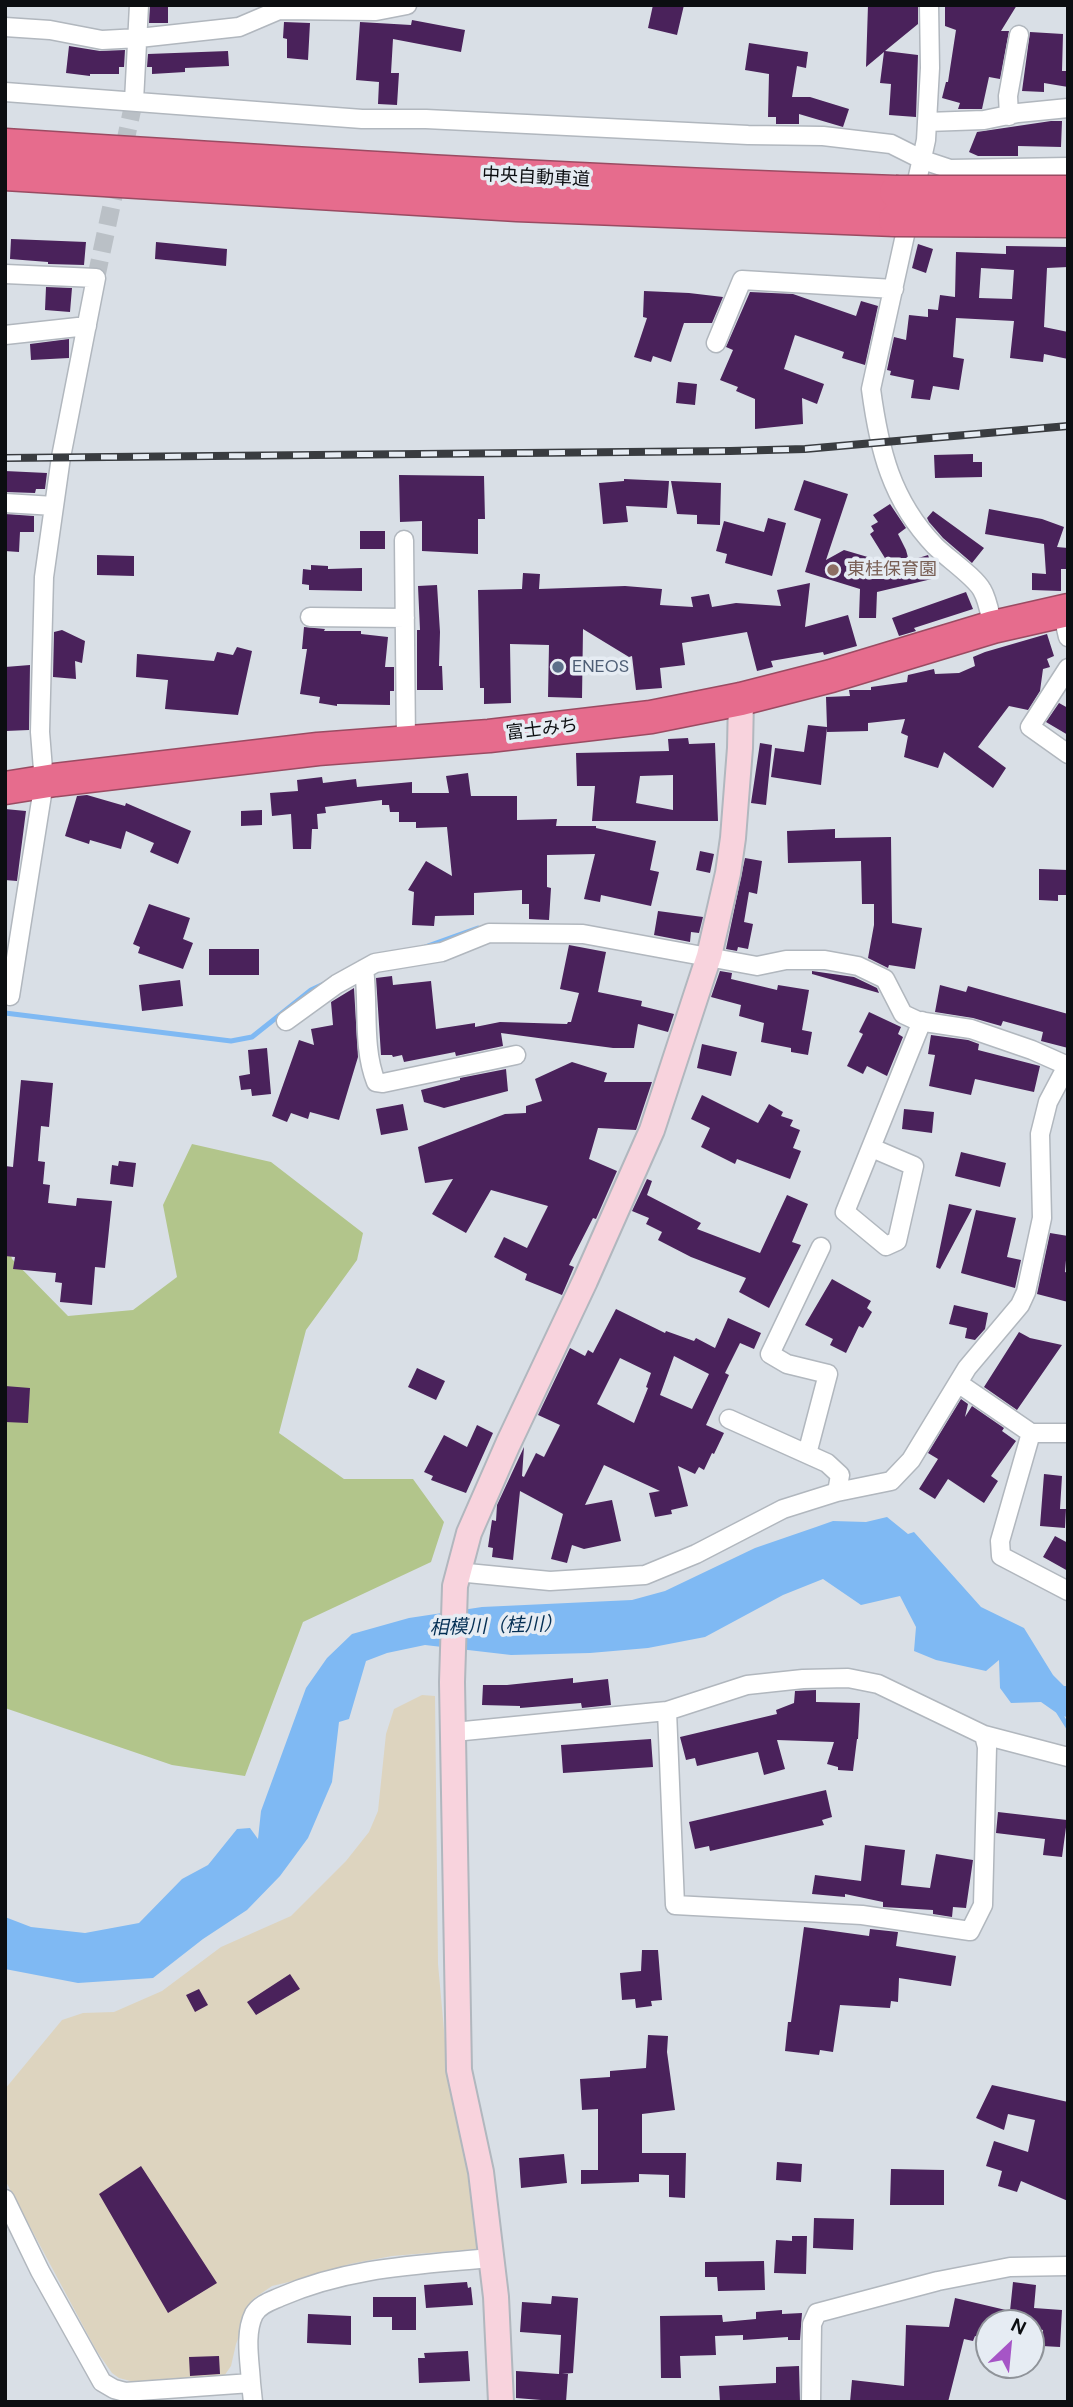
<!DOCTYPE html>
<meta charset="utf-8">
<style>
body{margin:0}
#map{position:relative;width:1073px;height:2407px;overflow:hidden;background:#d9dfe6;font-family:"DM Sans",sans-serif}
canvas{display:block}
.frame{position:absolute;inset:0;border:7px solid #0c0e11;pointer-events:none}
.north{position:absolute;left:975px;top:2309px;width:70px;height:70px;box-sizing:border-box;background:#e6ecf3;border:2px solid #8f9399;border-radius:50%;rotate:26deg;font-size:19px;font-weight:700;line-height:28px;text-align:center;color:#0c0e11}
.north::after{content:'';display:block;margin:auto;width:24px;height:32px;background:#a655c6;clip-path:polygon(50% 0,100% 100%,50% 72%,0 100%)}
</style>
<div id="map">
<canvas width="1073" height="2407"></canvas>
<div class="frame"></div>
<div class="north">N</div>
</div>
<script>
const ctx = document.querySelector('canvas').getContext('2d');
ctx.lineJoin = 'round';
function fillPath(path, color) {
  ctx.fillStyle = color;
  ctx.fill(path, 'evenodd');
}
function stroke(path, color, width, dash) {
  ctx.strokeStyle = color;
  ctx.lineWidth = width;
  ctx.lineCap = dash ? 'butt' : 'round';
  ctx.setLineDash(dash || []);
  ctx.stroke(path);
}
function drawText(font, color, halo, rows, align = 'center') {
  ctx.font = font + ' "DM Sans","Noto Sans JP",sans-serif';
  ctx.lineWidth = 7;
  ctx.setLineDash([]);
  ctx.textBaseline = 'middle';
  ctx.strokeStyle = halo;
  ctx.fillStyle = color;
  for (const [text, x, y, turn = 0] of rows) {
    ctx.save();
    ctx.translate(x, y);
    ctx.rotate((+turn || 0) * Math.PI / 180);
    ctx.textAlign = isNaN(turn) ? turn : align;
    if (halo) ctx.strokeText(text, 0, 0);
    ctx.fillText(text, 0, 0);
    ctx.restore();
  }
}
fillPath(new Path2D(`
 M422 1695 435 1696 438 1964 449 2085 458 2112 483 2240 476 2249 392 2256 350 2264 310 2277 272 2286 253 2299 236 2344 231 2366 222 2379 142 2384 119 2378 112 2373 96 2350 5 2180V2089L62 2020 83 2013 114 2012 162 1991 221 1947 291 1916 346 1861 369 1832 378 1811 386 1734 394 1709Z`), '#ddd4bf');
fillPath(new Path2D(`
 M192 1144 271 1162 363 1233 357 1260 306 1330 279 1433 344 1479H413L444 1522 431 1562 303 1622 245 1776 172 1765 5 1708V1232L12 1259 68 1316 133 1310 177 1277 163 1205Z`), '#b2c58b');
fillPath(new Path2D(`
 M887 1517 908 1534 914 1532 981 1607 1024 1628 1053 1675 1064 1686H1068V1717L1061 1716 1041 1702 1011 1703 1000 1688 999 1660 986 1671 936 1660 914 1651 916 1627 900 1596 861 1605 823 1579 783 1595 705 1637 648 1648 590 1653 511 1655 425 1645 387 1653 366 1661 349 1719 339 1722 332 1782 308 1838 280 1876 247 1910 203 1939 153 1978 78 1983 5 1969V1917L31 1927 85 1933 139 1923 182 1879 208 1865 237 1829 250 1828 258 1839 261 1811 306 1688 327 1658 352 1634 409 1618 482 1607 632 1600 665 1591 755 1548 816 1527 833 1521 866 1522Z`), '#7fb9f3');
stroke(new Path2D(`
 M425 947 478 928
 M5 1013 231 1041 252 1037 311 990 328 982
 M1058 1711 1068 1727`), '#7fb9f3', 5);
fillPath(new Path2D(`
 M150 5H168V23H149Z
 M653 5H684L677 35 648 28Z
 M868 5H918V24L885 51 918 55 916 117 889 115 891 84 880 83 884 52 866 67Z
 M945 5H1017L1001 31H1009L1000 79 989 77 982 109H958L960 103 942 98 946 82H948L956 30 945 26Z
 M412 20 465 30 461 52 393 39 391 73H399L397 105 378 104 379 82 356 80 360 22 411 25Z
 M284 22 310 23 308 60 287 58V39L283 38Z
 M1030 32 1063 34 1062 71H1068V87L1044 83V92L1022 91Z
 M749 43 808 52 806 68 797 66 792 97H810L849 109 843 127 799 114V124H776V117H768L769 74 745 70Z
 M69 46 100 51 125 50 124 67H119V74H90V76L66 73Z
 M228 51 229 66 185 68V72L152 74V67H147L148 54Z
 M1051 121H1062L1061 147 1018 146V156H978L969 152 977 132Z
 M11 239 86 242 84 265 48 264V262L10 259Z
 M156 242 227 249 226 266 155 259Z
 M918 244 933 249 926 273 912 268Z
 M1006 246 1068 247V267L1047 268 1044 327 1068 332V359L1044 354 1043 362 1010 358 1014 321 956 318 953 357 964 359 959 390 933 386 930 400 911 398 914 380 890 375 891 371 887 370 894 337 906 340 909 315 928 317V309L938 310 940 295 955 297 956 252 1006 254ZM981 268 1014 270 1012 299 979 298Z
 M46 287 72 288 70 312 45 310Z
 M644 291 689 293 723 297 712 323H684L671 362 653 356 651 362 634 357 647 318 643 317Z
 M750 292 793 294 856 316 861 301 878 306 865 365 842 358 844 352 795 335 784 369 824 384 817 404 802 398 803 424 755 429V399L736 391 738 387 720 380 733 350 726 347Z
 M69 339V358L31 360 30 344Z
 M678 382 697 384 695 405 676 403Z
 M973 454V462H982V477L935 478 934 455Z
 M5 471 47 473 45 489H36L35 493 5 492Z
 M399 475 484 476 485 519H478V554L422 551V521L400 522Z
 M624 479 669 481 667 508 626 506 628 522 603 524 599 483 624 481Z
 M804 480 848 494 826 560 844 550 888 563 870 534 874 531 871 526 878 522 873 515 890 504 906 528 898 534 906 550 909 561 928 555 936 578 877 592 876 618H859L860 589 805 572 821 519 794 510Z
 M671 481 721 483 720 525 697 524V515L677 514Z
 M989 509 1042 519 1064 527 1057 547 1068 548V569H1061V591L1032 590V573L1046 574 1044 544 985 534Z
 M933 511 984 548 972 563 943 538 929 522 927 518Z
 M5 514 34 516V532H20L19 552 5 551Z
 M768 518 786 523 772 576 725 563 727 554 716 551 724 521 764 532Z
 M360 531H385V549H360Z
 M97 555 134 556V576L97 575Z
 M311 565 328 566V569L362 568V591L309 590V585L302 584 303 569 311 570Z
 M523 573 540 574 539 589 625 586 662 589 660 605 693 607 691 597 709 594 712 607 736 603 781 606 777 590 810 583 805 627 848 615 857 646 824 655 823 652 771 661 773 667 757 671 747 632 682 643 685 665 660 668 662 688 636 690 632 656 629 657 583 629 582 698 548 697 549 645 510 644 511 703 484 704V688H480L478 590 522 589Z
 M437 585 440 632 439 666H442L443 690H417V630H420L418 586Z
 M966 592 973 609 914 628 916 631 899 636 892 618Z
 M304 627 325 629 324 631H361V634L388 637 385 667H394V691H390V705L337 704V706L319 703 320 697 300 694 307 649H302Z
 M62 630 85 641 82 663 75 661 76 679 53 677 54 632Z
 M1047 634 1054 656 1047 659 1050 667 1043 669 1040 691 1028 710 1009 706 978 747 1006 768 993 788 944 752 938 768 904 757 908 736 901 733 905 719 868 723V731L827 732V728L821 785 771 777 775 748 804 752 808 725 827 727 826 697 850 696 849 690H871V687L907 682 908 675 934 669 935 674 959 673 975 666 973 657 985 652Z
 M237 647 252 651 238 715 165 709 168 680 136 677 137 654 214 661 217 652 233 655Z
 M30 665 29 730 5 731V667Z
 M1059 703 1068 708V735L1046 722Z
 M688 738 689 744 715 743 718 821H592L595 786H577L576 753 669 751 668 739ZM673 775V810L636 803 640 776Z
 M760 743 772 745 766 805 751 803Z
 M468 773 471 796H517V820L557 819 556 826H596V828L656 841 650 870 659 872 651 906 601 895 600 902 584 899 595 854 547 855V887L551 888 549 920 529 919V904H522V890L474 893V915L435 916 434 926 412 925 414 892 408 890 426 861 452 876 447 827 416 828V822H399V812H390L389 805H382V800L325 807 326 813 317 814 318 829H312L311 849H293L291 814 272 816 270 793 298 791 297 780 322 777 323 783 356 779 357 787 412 782V793H449L446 776Z
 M87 795 125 806 126 803 191 831 178 864 150 852 154 843 126 831 121 849 90 840 89 844 65 836 77 796Z
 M5 809 26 811 17 881 5 880Z
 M262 810V825L241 826V811Z
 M835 829V838L891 837 892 923 922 928 915 969 889 965 888 968 868 958 874 925V904H862L861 861 788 863 787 831Z
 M700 851 714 854 710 873 696 870Z
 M745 858 762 861 757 894 749 892 744 922 753 924 748 949 738 947 737 951 726 949Z
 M1039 869 1068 870V895H1058V901L1039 900Z
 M149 904 190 918 183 939 193 943 183 969 138 953 140 947 133 944Z
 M658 911 703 917 699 933 691 932 690 942 654 935Z
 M569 945 606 952 598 992 642 1001 641 1006 674 1014 668 1032 638 1024 634 1048H613L501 1033 503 1046 456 1056 455 1052 404 1062 402 1055 393 1057 392 1055H381L376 978 392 976 393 985 431 981 436 1029 475 1023V1027L500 1022 567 1024 568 1022H571L579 993 560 989Z
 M209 949H259V975H209Z
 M720 971 732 973 731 979 777 990 778 985 809 990 802 1030 812 1032 808 1055 791 1052V1048L761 1042 764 1023 739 1016 741 1005 711 997Z
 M812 971 854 977 877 988 879 993 812 974Z
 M180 980 183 1006 142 1011 139 985Z
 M940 985 966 992 968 986 1068 1014V1048L1041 1041 1043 1032 1003 1021 1001 1026 973 1018 935 1012Z
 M354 988 358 1057 339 1120 310 1112 308 1119 291 1113 287 1122 272 1116 299 1040 314 1045 311 1029 333 1025 331 1002Z
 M869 1012 901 1027 898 1034 903 1037 887 1076 867 1066 863 1074 847 1066 863 1034 859 1032Z
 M931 1035 968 1040 979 1044 978 1050 1040 1066 1034 1092 975 1079 971 1095 929 1086 935 1055 928 1054Z
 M702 1044 737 1052 731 1076 697 1068Z
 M267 1048 271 1094 252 1096 251 1089 241 1090 239 1076 250 1074 248 1050Z
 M572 1062 607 1073 604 1082H652L636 1130 598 1128 589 1159 617 1171 596 1219 593 1218 569 1265 574 1267 562 1295 525 1280 527 1274 494 1257 504 1237 527 1248 548 1206 491 1190 466 1233 432 1214 453 1179 425 1183 418 1147 505 1114 526 1113V1106L542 1101 535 1079Z
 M506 1069 508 1091 444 1108 424 1102 421 1090 460 1080V1078Z
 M21 1080 53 1083 49 1127 41 1126 38 1161 45 1162 43 1184 50 1185 48 1203 76 1206 77 1198 112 1201 105 1268 95 1267 92 1305 60 1302 62 1283 55 1282 56 1273 13 1269 15 1257 5 1256V1166L13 1167Z
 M702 1095 758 1123 769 1104 783 1112 781 1116 793 1120 790 1126 800 1130 793 1148 801 1151 790 1179 737 1159 735 1164 701 1147 710 1128 691 1119Z
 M403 1104 408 1130 381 1135 376 1109Z
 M904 1109 934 1112 932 1133 902 1129Z
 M961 1152 1006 1163 1000 1187 955 1176Z
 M119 1161 136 1163 133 1187 110 1184 112 1165 118 1166Z
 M647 1179 652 1181 647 1195 701 1223 697 1229 760 1253 787 1195 808 1204 792 1242 801 1245 769 1308 739 1292 746 1278 691 1257 658 1240 662 1232 646 1224 649 1218 632 1211Z
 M949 1204 972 1209 940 1269 936 1267Z
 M976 1210 1016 1218 1007 1257 1021 1260 1015 1288 961 1273Z
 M1050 1233 1068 1236 1065 1272 1068 1273V1302L1037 1294Z
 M832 1279 871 1301 867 1308 872 1312 863 1328 859 1326 846 1353 830 1345 833 1339 805 1325Z
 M954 1305 988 1313 985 1329 975 1340 965 1338 967 1328 949 1324Z
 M616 1309 665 1333 666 1331 694 1341 696 1338 715 1348 728 1318 761 1333 754 1349 740 1343 725 1373 729 1375 706 1425 724 1433 714 1454 712 1453 704 1470 699 1467 695 1474 678 1466 688 1506 671 1510 672 1514 655 1517 649 1493 660 1491 604 1465 585 1505 612 1500 621 1541 584 1549 572 1545 567 1563 551 1559 563 1514 520 1491 513 1560 492 1557 493 1548 488 1547 492 1520 496 1521 497 1505 524 1447 522 1476 524 1477 536 1453 544 1457 560 1425 538 1415 570 1348 585 1356 588 1350 593 1353ZM674 1356 709 1374 692 1409 660 1395ZM620 1358 651 1373 646 1387 648 1388 634 1423 597 1404Z
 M1019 1332 1030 1338 1062 1345 1017 1410 984 1387Z
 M417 1368 445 1381 436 1400 408 1387Z
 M5 1386 30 1388 28 1423 5 1422Z
 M961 1399 968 1404 965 1417 972 1406 1004 1428 1002 1431 1016 1441 991 1476 998 1481 984 1503 948 1479 935 1499 919 1489 938 1459 928 1453Z
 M477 1425 493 1433 466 1493 431 1480 433 1476 424 1472 444 1435 467 1447Z
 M1044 1474 1062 1476 1060 1509H1066L1065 1528 1040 1526Z
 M1055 1536 1068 1543V1571L1043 1557Z
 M573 1678V1683L608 1679 611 1705 582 1708 581 1703 520 1708V1706L482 1705 483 1685H507Z
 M816 1690V1702L860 1703 858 1739H857L853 1771 838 1770V1767L827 1764 834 1742 777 1740 785 1769 764 1775 758 1752 697 1766 695 1758 686 1760 680 1737 777 1714 776 1710 794 1703 795 1691Z
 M651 1739 653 1767 563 1773 561 1745Z
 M826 1790 832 1817 822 1820 824 1825 710 1851 709 1846 695 1849 689 1822Z
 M998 1812 1067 1820 1062 1857 1043 1855 1045 1839 996 1833Z
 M865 1845 905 1850 901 1885 930 1888 936 1854 973 1860 966 1908 953 1907 952 1917 933 1914V1910L883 1907V1902L845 1894V1897L812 1894 815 1875 861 1881Z
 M804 1927 869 1936 870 1929 898 1932 896 1946 956 1956 951 1986 899 1978 898 2002 891 2001 890 2008 840 2005 833 2052 820 2050 819 2055 785 2051 788 2022H791Z
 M642 1950H658L662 2000 651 2001 652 2006 636 2008 635 1999 622 2000 620 1973 641 1971Z
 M290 1974 300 1989 256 2015 247 2002Z
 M199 1989 208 2005 195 2012 186 1995Z
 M648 2035 668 2036 667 2052 675 2110 642 2114V2153H686L685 2198 669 2197V2175L639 2174V2182L581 2184V2170H598V2109L582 2110 580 2079 610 2077V2071L646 2068Z
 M992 2085 1068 2102V2201L1021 2181 1017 2192 998 2186 1002 2171 986 2166 994 2141 1028 2152 1035 2120 1008 2114 1004 2130 976 2118Z
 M564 2154 567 2183 521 2188 519 2158Z
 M777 2162 802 2164 801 2182 776 2180Z
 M141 2166 217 2283 168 2313 99 2194Z
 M891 2169 944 2170V2205H890Z
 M814 2218 854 2219 853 2250 813 2248Z
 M792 2236H807L806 2274 774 2273 776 2240 792 2241Z
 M764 2261 765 2290 718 2291 717 2277H705V2262Z
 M467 2282 468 2288 471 2287 473 2305 426 2308 424 2285Z
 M1013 2282 1036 2285 1034 2308 1062 2310 1060 2347 1042 2346 1043 2330 1031 2328V2323H989V2332L986 2331 984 2338 975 2336 973 2341 964 2339 948 2402H850L852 2380 904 2386 906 2325 949 2327 955 2298 1010 2311Z
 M552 2296 578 2298 573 2373 562 2374H568L566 2402 516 2398V2371L559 2374 561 2335 520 2332 522 2302 551 2304Z
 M373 2297H416V2330H392V2317H373Z
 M782 2310V2314L802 2313 800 2340H788V2337L743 2340V2335L715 2336 716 2355 680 2356 681 2378H661L660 2316 722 2315 723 2322 756 2319V2312Z
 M308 2314 351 2316V2345L307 2343Z
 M468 2351 470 2381 419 2383 418 2358H425L424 2353Z
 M219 2356 220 2374 190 2376 189 2357Z
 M799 2366 800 2402H720L719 2386 776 2383V2367Z`), '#4a225b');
stroke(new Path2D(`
 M96 278 134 101`), '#bac0c6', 18, [18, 9]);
const street = new Path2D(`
 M929 5 930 68 926 140 871 389C879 449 891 500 935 546 947 558 975 577 982 590 988 600 990 615 993 627
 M5 27 50 30 102 40 139 38 239 27 279 10 376 11 407 5
 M5 92 362 119H426L748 135 823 136 891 144 923 160 950 169 1068 167
 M134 101 139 5
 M1009 116 1008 96 1019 35
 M927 122 984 120 1018 113 1068 108
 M5 274 96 278 61 457 44 577 40 732 44 782 10 996
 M5 335 87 326
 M716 343 742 280 894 289
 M5 503 54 506
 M404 540 406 743
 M1062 611 1068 637
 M310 617 405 618
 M1068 668 1030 727 1068 754
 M364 969C369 1005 362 1047 376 1082L383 1083 516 1055
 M286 1021 337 984 375 963 442 952 489 933 583 934 757 966 786 960H825L858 966 885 979 903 1014 918 1021 971 1029 1032 1050 1068 1066
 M872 1148 914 1166 897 1241 886 1246 845 1212 922 1021
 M958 1383 1031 1433H1068
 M729 1419 827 1463 840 1475 837 1492
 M1031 1433 1000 1541 1001 1556 1068 1591
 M807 1454 828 1374 787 1364 770 1354 821 1247
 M457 1572 550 1581 645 1575 696 1554 783 1509 837 1492 891 1481 911 1460 967 1368 1020 1305 1026 1292 1042 1218 1040 1134 1048 1102 1067 1066
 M667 1711 675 1905 862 1915 970 1931 983 1905 987 1747 984 1735
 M454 1732 667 1711 747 1685 803 1679 848 1678 878 1684 984 1735 1068 1757
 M5 2199 40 2271 102 2382 114 2389 125 2392 251 2383 253 2402
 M251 2383C250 2362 244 2334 254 2314 260 2304 271 2301 280 2297 348 2267 418 2265 490 2258
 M811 2402 812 2324 817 2313 938 2281 1010 2267 1068 2266`);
const secondary = new Path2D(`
 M501 2402 496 2297 481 2172 459 2070 452 1682 455 1586 469 1533 508 1444 585 1281 652 1130 709 956 728 873 733 838 740 748 741 699`);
const highway = new Path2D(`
 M5 145C302 164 599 183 896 192
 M5 174 517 205 895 220
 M5 788 55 780 318 749 489 736 651 717 741 699 831 676 993 627 1068 610`);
stroke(street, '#b1b7be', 21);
stroke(secondary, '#b1b7be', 28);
stroke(highway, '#9a4b62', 35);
stroke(street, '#fff', 18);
stroke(secondary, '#f8d3dd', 24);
stroke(highway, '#e66c8d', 32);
const rail = new Path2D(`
 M5 458 730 451 805 449 1068 426`);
stroke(rail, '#393c40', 8);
stroke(rail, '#e6ecf3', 5, [16]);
const highwayBridge = new Path2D(`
 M896 192H1068
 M895 220 1068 221`);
stroke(highwayBridge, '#9a4b62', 35, []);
stroke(highwayBridge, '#e66c8d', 32);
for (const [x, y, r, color] of [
 [833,570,7,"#8d6e63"],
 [558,667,7,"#5c6f8a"]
]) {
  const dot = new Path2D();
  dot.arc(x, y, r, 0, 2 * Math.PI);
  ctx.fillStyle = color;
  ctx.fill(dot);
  stroke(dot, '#e6ecf3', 2.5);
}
drawText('18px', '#0c0e11', '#e6ecf3', [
 ["中央自動車道",536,178,3],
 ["富士みち",542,730,-7]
]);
drawText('18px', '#785e54', '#e6ecf3', [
 ["東桂保育園",847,570]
], 'left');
drawText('18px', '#4e5e75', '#e6ecf3', [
 ["ENEOS",572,667]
], 'left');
drawText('italic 19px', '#032e53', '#e6ecf3', [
 ["相模川（桂川）",496,1627,-2]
]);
</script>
